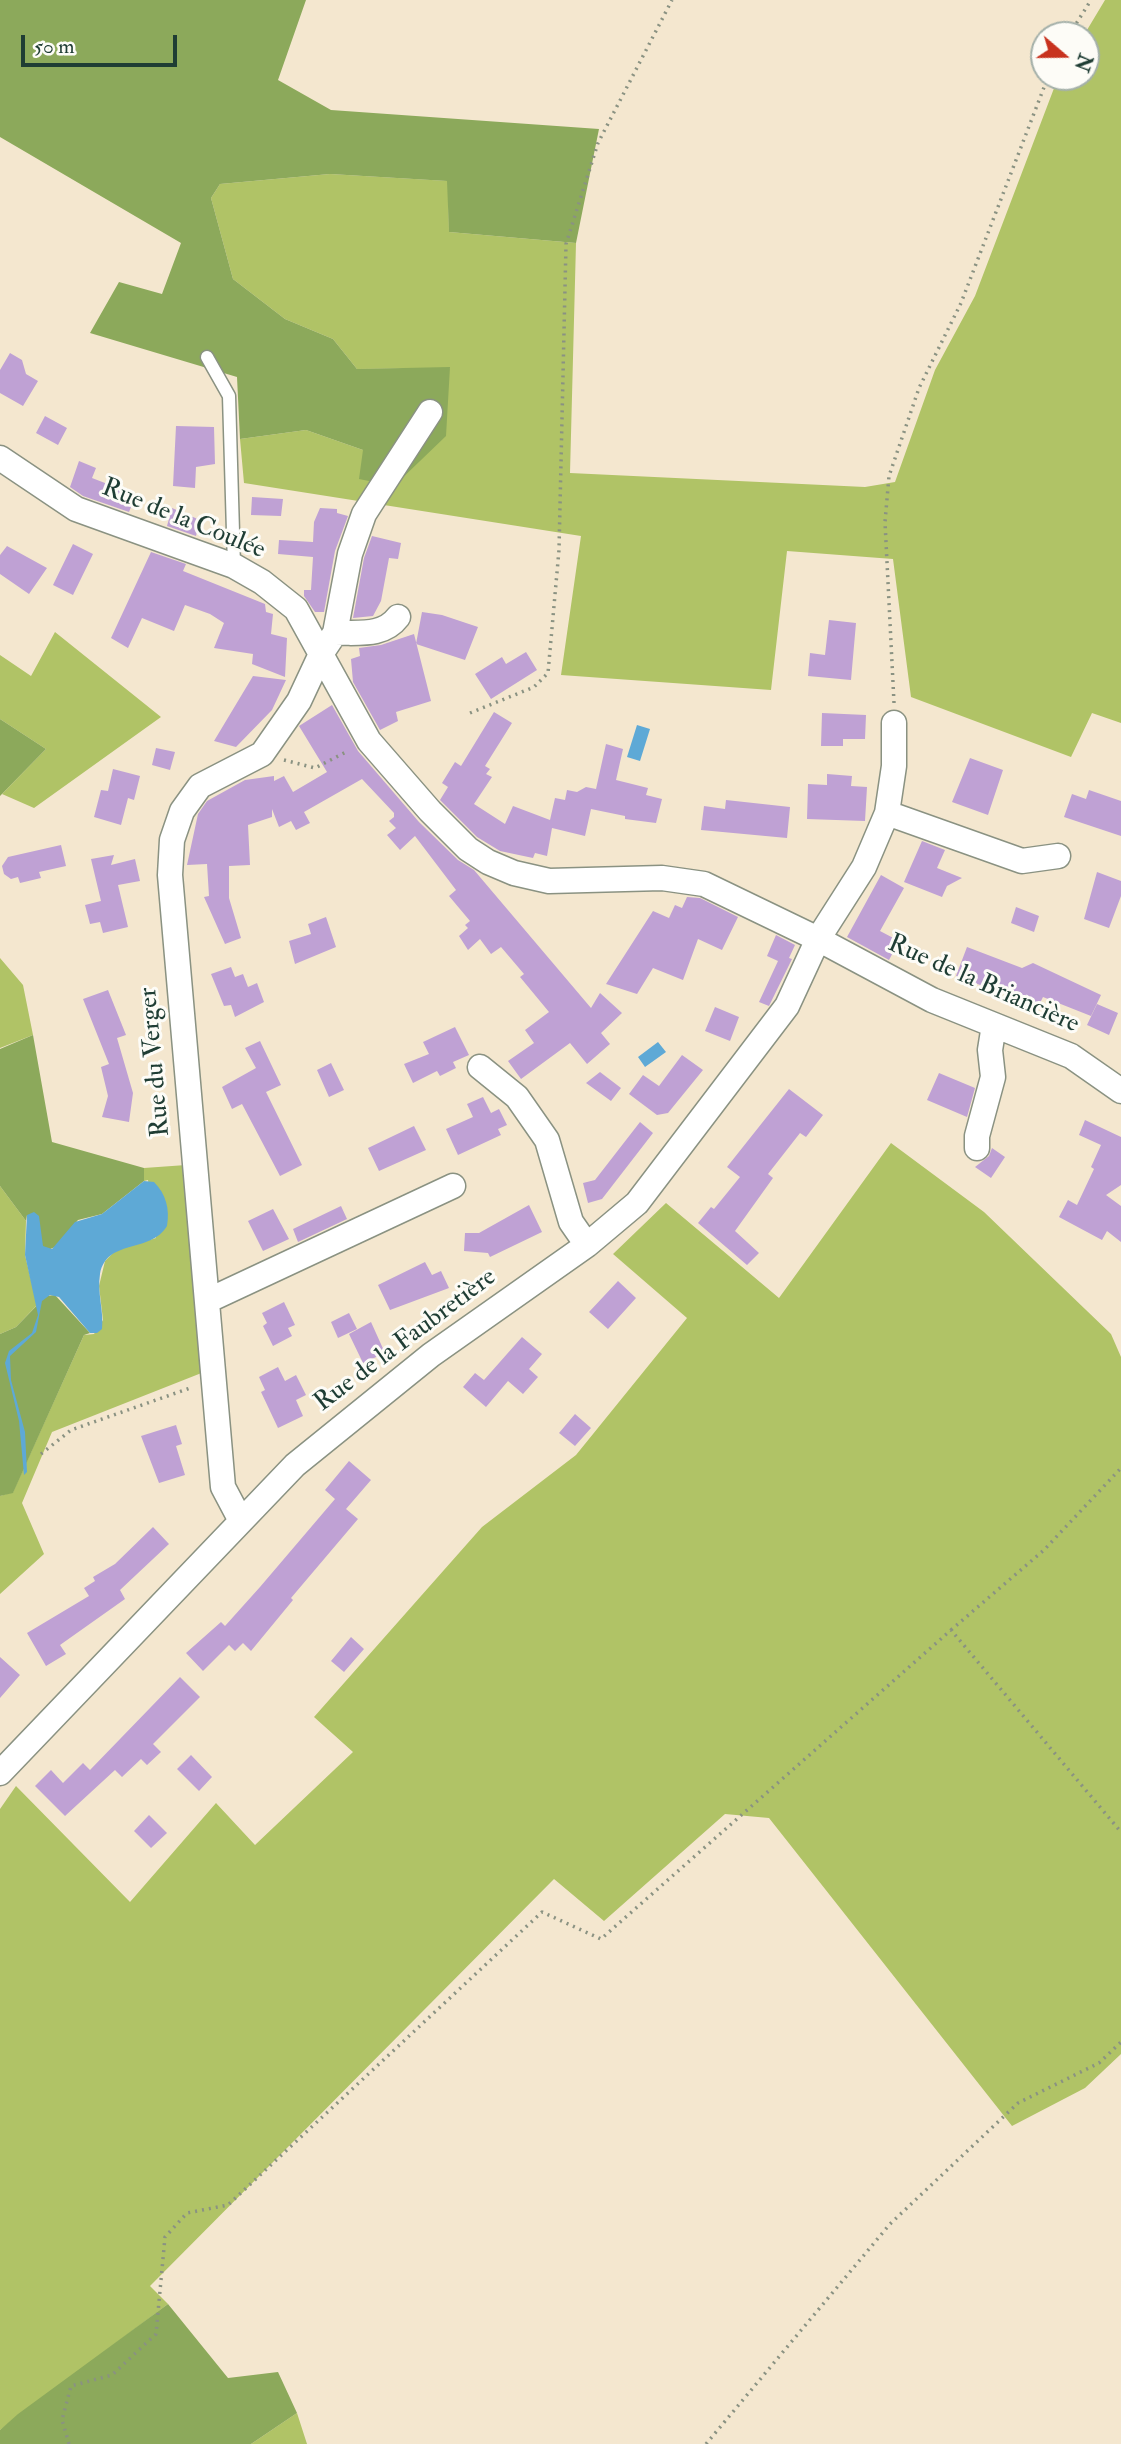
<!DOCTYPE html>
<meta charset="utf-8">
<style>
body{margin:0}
#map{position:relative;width:1121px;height:2444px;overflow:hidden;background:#f4e7cf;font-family:"IM FELL Double Pica",serif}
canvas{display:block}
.north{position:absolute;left:1030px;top:21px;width:70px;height:70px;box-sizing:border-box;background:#fdfcf7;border:2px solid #a4b0a9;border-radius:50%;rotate:110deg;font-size:19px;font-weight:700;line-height:28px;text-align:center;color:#1f3d34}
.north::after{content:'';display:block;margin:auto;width:24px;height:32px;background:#c8321e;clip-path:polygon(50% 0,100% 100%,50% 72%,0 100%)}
.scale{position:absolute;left:21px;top:35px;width:156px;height:32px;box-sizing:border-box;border:4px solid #1f3d34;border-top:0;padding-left:9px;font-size:21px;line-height:24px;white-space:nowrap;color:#1f3d34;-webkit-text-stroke:5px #fdfcf7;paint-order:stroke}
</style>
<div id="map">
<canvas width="1121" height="2444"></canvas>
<div class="north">N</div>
<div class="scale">50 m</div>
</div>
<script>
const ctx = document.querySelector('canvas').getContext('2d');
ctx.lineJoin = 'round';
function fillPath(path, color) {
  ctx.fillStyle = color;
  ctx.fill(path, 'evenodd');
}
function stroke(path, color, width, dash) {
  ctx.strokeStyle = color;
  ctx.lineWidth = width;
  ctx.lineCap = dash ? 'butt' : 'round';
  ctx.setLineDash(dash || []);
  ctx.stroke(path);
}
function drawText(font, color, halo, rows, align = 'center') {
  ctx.font = font + ' "IM FELL Double Pica",serif';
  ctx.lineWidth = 6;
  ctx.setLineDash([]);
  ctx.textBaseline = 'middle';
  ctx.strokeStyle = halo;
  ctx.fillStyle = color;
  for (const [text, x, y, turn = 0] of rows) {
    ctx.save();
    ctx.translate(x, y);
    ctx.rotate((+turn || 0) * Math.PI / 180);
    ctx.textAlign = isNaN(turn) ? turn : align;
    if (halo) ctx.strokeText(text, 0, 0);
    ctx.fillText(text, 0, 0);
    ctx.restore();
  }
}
fillPath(new Path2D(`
 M1105 0H1121V723L1092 713 1071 757 911 697 893 559 787 551 771 690 561 675 581 536 244 483 240 439 306 430 363 450 450 368 357 369 333 339 285 319 233 279 211 198 220 184 330 174 448 181 449 232 576 243 570 473 865 487 895 482 935 370 975 296 1056 83 1059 77H1086L1084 35Z
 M55 632 161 717 34 808 2 794 46 749 0 719V655L31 676Z
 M0 958 23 985 33 1035 0 1048Z
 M891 1143 984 1212 1111 1334 1121 1357V2054L1085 2088 1012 2126 769 1818 725 1814 604 1921 554 1879 150 2286 168 2304 0 2430V1809L16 1786 130 1902 216 1803 255 1845 353 1752 314 1717 482 1527 576 1455 687 1318 613 1254 666 1203 779 1298Z
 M186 1165 204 1372 52 1432 22 1503 44 1554 0 1594V1496L13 1492 84 1335 94 1334 103 1320 99 1286 105 1261 116 1250 156 1238 148 1180 144 1181V1168Z
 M0 1186 26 1221 25 1255 37 1305 16 1327 0 1334Z
 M297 2413 307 2444H251Z`), '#b0c366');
fillPath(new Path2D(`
 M0 0H306L278 80 331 110 599 129 576 243 449 232 447 181 330 174 220 184 211 198 233 279 285 319 333 339 357 369 450 367 446 436 394 486 359 479 363 450 306 430 240 439 237 377 90 333 119 282 162 294 181 243 0 137Z
 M0 719 46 749 0 796Z
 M33 1035 52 1142 144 1168V1181L102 1214 78 1220 55 1247 48 1250 43 1247 27 1215 26 1221 0 1186V1049Z
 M55 1295 90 1333 84 1335 13 1493 0 1496V1334L16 1327 46 1296Z
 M168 2304 228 2378 278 2372 297 2413 251 2444H0V2430L18 2414Z`), '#8ca95b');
fillPath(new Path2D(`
 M637 725 650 729 640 761 627 757Z
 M658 1042 666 1052 645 1067 638 1057Z
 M144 1181 154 1182C166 1194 170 1209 167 1226 150 1254 107 1238 100 1274 97 1293 104 1311 102 1329L97 1333H90L59 1297 50 1295 42 1301 36 1332 10 1356 11 1380 25 1432 27 1472 24 1475 19 1421 5 1363 9 1351 32 1333 38 1315 25 1255 27 1215 34 1212 39 1216 43 1246 52 1249 75 1222 102 1214Z`), '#5ea9d6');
fillPath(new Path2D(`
 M10 353 22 360 26 374 38 381 23 406 0 393V370Z
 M45 416 67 428 58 445 36 433Z
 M176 426 214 427 215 464 196 467 195 488 173 486Z
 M79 461 96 468 92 478 136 495 129 512 83 496 70 487Z
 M252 497 283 499 281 516 251 515Z
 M172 508 200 520 196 536 167 526Z
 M320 508 337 509V513L348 516 335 551 324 612H315L304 596V590H311L313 557 278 554 279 540 313 542 314 522Z
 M372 536 401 543 398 559 389 558 381 601 373 616 353 618 364 558Z
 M73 544 93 554 73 595 53 585Z
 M7 546 47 568 29 594 0 574V555Z
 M151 552 186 564 183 571 265 604 266 612 273 614 271 634 287 638 285 677 252 664 253 654 214 648 224 623 210 614 185 605 174 631 142 618 128 648 111 638Z
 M422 612 442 615 478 627 465 660 416 644Z
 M829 620 856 623 851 680 808 676 810 653 825 655Z
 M414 634 431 701 396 712 398 721 380 730 353 682 351 659 360 656 359 648 381 645Z
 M526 652 537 670 491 699 475 674 502 657 506 664Z
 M253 676 286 680 272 710 236 747 214 741Z
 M332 705 358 751 419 822 458 860 474 870 591 1008 600 993 622 1013 601 1033 610 1044 587 1064 570 1043 521 1079 508 1061 534 1043 525 1030 549 1012 520 977 524 974 501 947 491 954 480 939 468 950 459 936 468 928 465 925 470 921 449 896 456 890 415 836 400 850 387 835 396 828 389 821 394 817V813L362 779 304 812 310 823 296 830 291 821 279 827 272 809V817L248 825 250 865 229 866V898L241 938 225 944 204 897 209 896 207 864 187 865 198 814 207 801 245 780 274 776V781L284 776 293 792 327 772 299 726Z
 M494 712 512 723 485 766 490 769 486 774 492 777 474 804 505 824 513 806 550 820 555 798 565 800 567 790 577 792 586 787 596 789 606 744 623 749 616 780 648 788 646 795 662 799 656 823 625 819V816L591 809 585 836 552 828 547 856 535 853 533 858 500 851 477 837 440 800 448 787 442 783 455 762 461 766Z
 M822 713 866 715 865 739H843V746H821Z
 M156 748 175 752 170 770 152 765Z
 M970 758 1003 770 988 815 952 802Z
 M113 769 140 776 134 800 128 798 121 825 94 817 101 790 108 791Z
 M827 774 852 776 851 786 867 787 865 821 807 819 808 784 827 785Z
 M1089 790 1121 801V836L1064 817 1072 794 1086 799Z
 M726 800 790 807 787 838 701 830 704 806 725 809Z
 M922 841 945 850 937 868 962 878 947 886 942 897 904 882Z
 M61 845 66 866 39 872 41 878 20 883 18 877 11 879 4 874 2 866 8 857Z
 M114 855 111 865 135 859 140 881 118 885 128 927 103 933 100 922 90 924 85 905 101 901 91 859Z
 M1097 872 1121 881V896L1109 928 1084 919Z
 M881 875 904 888 880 931 899 941 889 960 847 937Z
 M687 897 700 898 738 917 722 950 698 939 683 980 653 968 637 994 606 984 653 911 669 918 675 905 682 908Z
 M1016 907 1039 916 1034 932 1011 923Z
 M326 917 336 947 295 964 289 941 311 934 308 924Z
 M776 935 795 945 789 958 792 959 769 1006 759 1002 778 961 767 956Z
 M967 947 1022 968 1033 963 1101 995 1091 1016 1043 997 1039 1005 999 992 956 976Z
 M231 967 235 977 243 974 248 987 257 983 264 1002 235 1017 231 1005 224 1006 211 974Z
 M108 990 126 1035 117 1038 133 1093 129 1122 102 1117 108 1096 101 1067 109 1064 83 999Z
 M1097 1004 1118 1013 1109 1035 1087 1025Z
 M715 1007 739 1017 730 1041 705 1031Z
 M455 1027 469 1055 453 1062 456 1068 440 1076 437 1071 413 1083 404 1064 429 1054 423 1042Z
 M260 1041 281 1085 266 1092 302 1165 280 1176 242 1104 232 1109 222 1087 256 1068 245 1048Z
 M682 1055 703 1070 668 1113 657 1115 629 1094 643 1075 659 1086Z
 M331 1063 344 1090 329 1097 317 1070Z
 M600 1072 621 1088 611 1101 586 1083Z
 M939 1073 975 1088 967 1117 927 1100Z
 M789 1089 823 1115 806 1137 800 1133 768 1174 773 1178 735 1231 759 1253 747 1265 698 1223 711 1207 714 1209 740 1177 727 1167Z
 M483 1097 491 1113 499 1109 507 1125 498 1129 501 1135 458 1155 446 1129 473 1117 467 1104Z
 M1085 1120 1121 1137V1185L1106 1195 1121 1206V1242L1107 1231 1102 1240 1059 1217 1068 1200 1077 1205 1094 1169 1091 1167 1101 1145 1079 1135Z
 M640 1122 653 1133 602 1199 588 1203 583 1183 595 1180Z
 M414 1126 426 1150 379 1171 368 1148Z
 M992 1148 1005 1157 991 1178 975 1167 989 1156Z
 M529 1205 542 1232 490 1257 488 1253 464 1251 465 1233H479Z
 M341 1206 347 1219 298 1242 293 1229Z
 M273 1209 289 1239 263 1251 248 1221Z
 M425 1262 432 1275 441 1271 449 1288 390 1310 378 1285Z
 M618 1281 636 1298 608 1329 589 1312Z
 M284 1302 295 1325 288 1328 292 1336 273 1346 263 1326 267 1323 262 1313Z
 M349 1313 357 1329 338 1338 331 1322Z
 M371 1322 385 1353 363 1363 349 1334Z
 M522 1337 542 1354 529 1369 538 1377 523 1394 508 1381 486 1407 463 1387 475 1373 484 1380Z
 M278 1367 285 1381 296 1375 306 1395 296 1400 303 1416 278 1428 261 1392 265 1390 259 1377Z
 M575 1414 591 1428 575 1446 559 1433Z
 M176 1425 182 1444 176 1446 185 1475 159 1483 141 1436Z
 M349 1461 371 1480 346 1509 358 1519 291 1598 293 1600 251 1651 243 1643 235 1651 229 1645 203 1671 186 1653 221 1622 225 1626 260 1587 335 1499 325 1490Z
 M153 1527 169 1544 120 1590 125 1599 60 1645 66 1654 46 1666 27 1633 89 1596 84 1588 95 1581 93 1577 115 1564Z
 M351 1637 364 1649 344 1672 331 1661Z
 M0 1657 20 1675 0 1698Z
 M180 1677 200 1697 153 1744 161 1752 147 1765 141 1759 122 1777 115 1770 65 1816 35 1786 51 1770 63 1783 83 1763 90 1770Z
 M191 1755 212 1777 199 1791 177 1769Z
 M149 1815 167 1833 151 1848 134 1831Z`), '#bfa1d4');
const lane = new Path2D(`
 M207 357 229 396 234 566`);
const street = new Path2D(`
 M0 458 76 509 234 566 262 582 296 609 369 741 430 811 468 849 488 862 514 873 549 881 662 878 704 884 818 939 932 1000 1071 1056 1121 1091
 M335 633C358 632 383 637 398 617
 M887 813 1022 861 1058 856
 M480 1067 517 1097 547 1140 571 1222 587 1245
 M977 1148V1136L993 1077 990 1050 994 1025
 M207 1301 453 1186
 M241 1521 223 1487 170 875 172 840 182 811 200 786 262 754 299 701 321 654 335 633 350 554 364 514 430 412
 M0 1773 295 1465 431 1355 587 1245 637 1203 787 1006 818 939 864 867 887 813 894 766V723`);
stroke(lane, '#8a9282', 15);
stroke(street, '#8a9282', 27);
stroke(new Path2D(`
 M1069 35 1091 0
 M894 703 885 522 889 476 919 388 961 303 1048 77
 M470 713 534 687 548 673 559 550 566 244 598 143 672 0
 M284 760 315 768 348 751
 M41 1454 71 1430 193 1387
 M951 1630 1044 1550 1121 1468
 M69 2444 62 2420 71 2386 112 2375 156 2334 165 2237 187 2213 228 2205 542 1912 601 1939 951 1630 1121 1832
 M706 2444 890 2224 1018 2103 1099 2063 1121 2042`), '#8a9282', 3.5, [2, 5]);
stroke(lane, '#fff', 12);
stroke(street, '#fff', 24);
drawText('26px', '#1f3d34', '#fdfcf7', [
 ["Rue de la Coulée",183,520,22],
 ["Rue de la Briancière",983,985,24],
 ["Rue du Verger",156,1062,-95],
 ["Rue de la Faubretière",406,1341,-37]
]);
</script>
